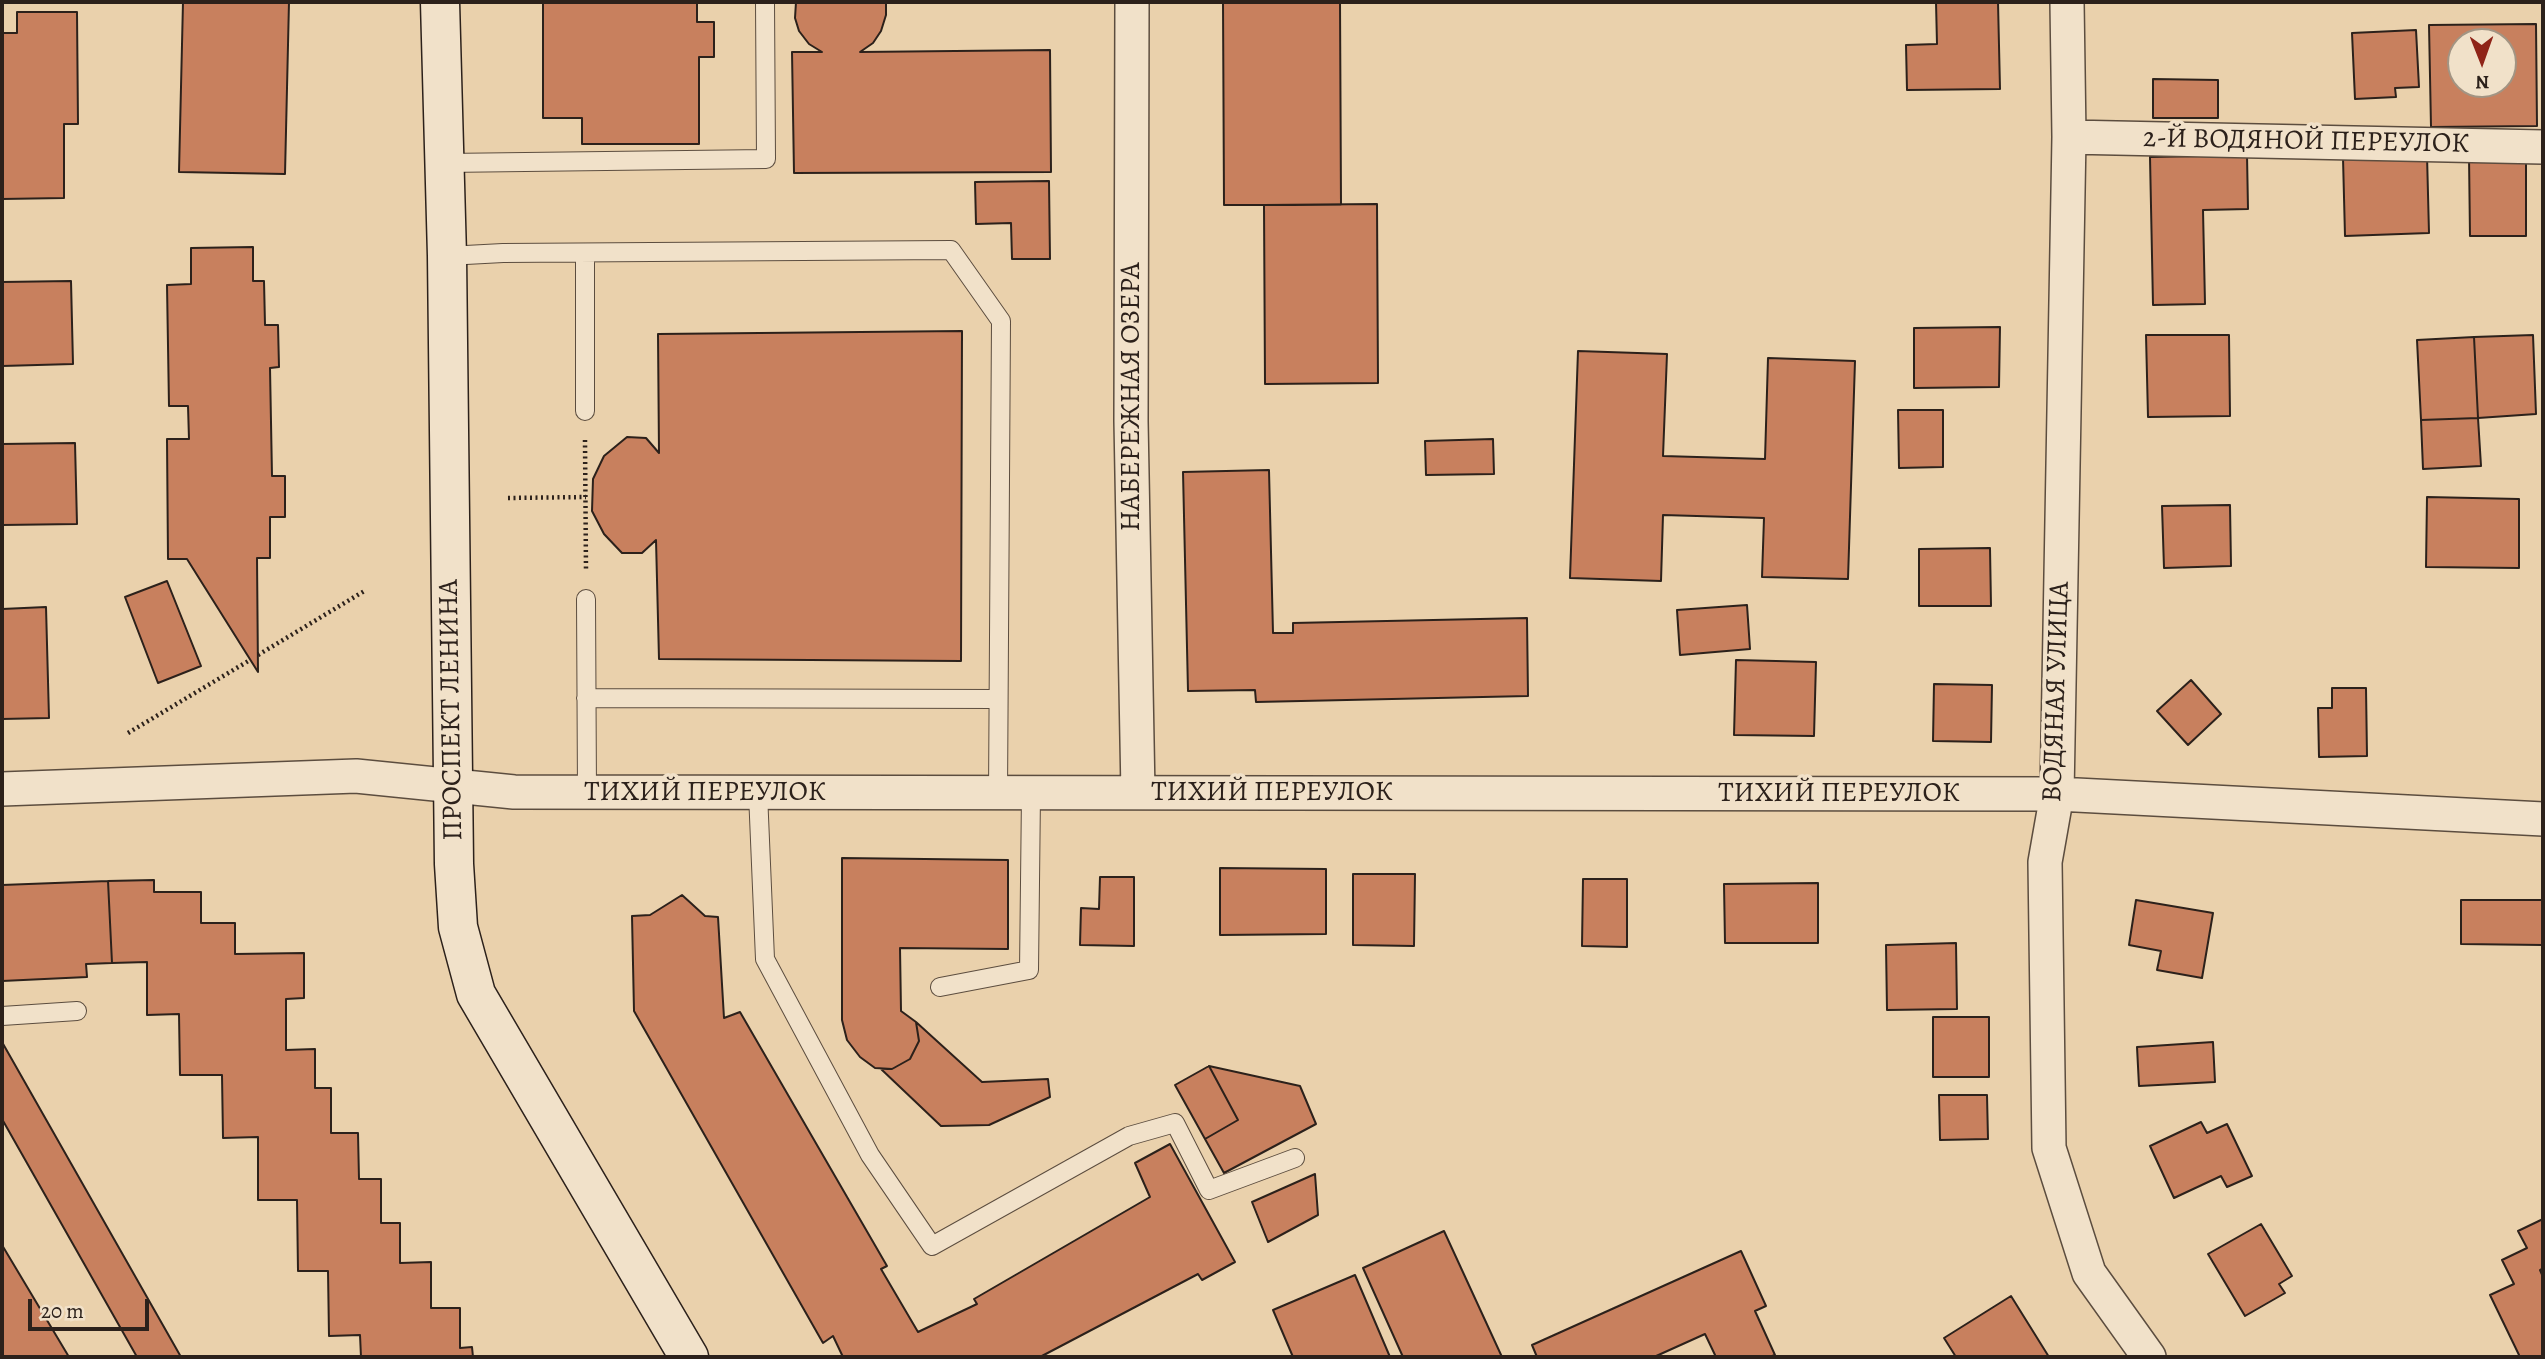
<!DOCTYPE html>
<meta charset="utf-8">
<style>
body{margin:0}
#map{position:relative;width:2545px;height:1359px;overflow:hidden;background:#ead1ac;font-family:Alegreya,serif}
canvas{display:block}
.frame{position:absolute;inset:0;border:4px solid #2c211b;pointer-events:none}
.north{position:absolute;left:2447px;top:28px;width:70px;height:70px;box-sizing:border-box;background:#f1e1c9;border:2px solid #a29483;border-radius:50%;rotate:179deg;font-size:19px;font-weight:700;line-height:28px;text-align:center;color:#2c211b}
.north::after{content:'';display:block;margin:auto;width:24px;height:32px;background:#8f2418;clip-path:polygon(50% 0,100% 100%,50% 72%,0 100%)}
.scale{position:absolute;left:28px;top:1299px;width:121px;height:32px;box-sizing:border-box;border:4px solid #2c211b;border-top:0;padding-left:9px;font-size:21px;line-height:24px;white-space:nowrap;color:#2c211b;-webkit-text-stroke:5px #f1e1c9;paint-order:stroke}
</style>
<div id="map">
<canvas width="2545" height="1359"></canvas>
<div class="frame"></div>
<div class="north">N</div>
<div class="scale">20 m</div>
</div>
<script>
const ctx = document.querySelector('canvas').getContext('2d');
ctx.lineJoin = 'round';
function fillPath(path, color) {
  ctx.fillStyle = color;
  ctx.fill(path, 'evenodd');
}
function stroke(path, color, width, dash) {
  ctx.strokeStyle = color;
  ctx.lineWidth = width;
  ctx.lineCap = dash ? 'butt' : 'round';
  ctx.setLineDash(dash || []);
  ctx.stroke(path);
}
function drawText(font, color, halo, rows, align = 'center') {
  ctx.font = font + ' Alegreya,serif';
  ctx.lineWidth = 7;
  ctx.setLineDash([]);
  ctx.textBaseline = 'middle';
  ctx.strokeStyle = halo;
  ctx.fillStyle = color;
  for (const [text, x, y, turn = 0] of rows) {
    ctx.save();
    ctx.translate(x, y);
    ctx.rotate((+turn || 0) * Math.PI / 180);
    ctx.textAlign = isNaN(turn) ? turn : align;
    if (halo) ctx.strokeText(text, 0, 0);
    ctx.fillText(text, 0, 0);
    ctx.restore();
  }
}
const building = new Path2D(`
 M183 2H289L285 174 179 172Z
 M543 2H697V22H714V57H699V144H582V118H543Z
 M796 2H886V15L881 31 873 43 860 52 1050 50 1051 172 794 173 792 52H822L809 44 799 31 795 18Z
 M1223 2H1340L1341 205H1224Z
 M1936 2H1998L2000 89 1907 90 1906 45 1937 44Z
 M17 12H77L78 124H64V198L2 199V33H17Z
 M2536 24 2537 126 2431 127 2429 25ZM2461 42H2503V84H2461Z
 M2416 30 2419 87 2395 88 2396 97 2355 99 2352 33Z
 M2153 79 2218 80V118H2153Z
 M2247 155 2248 209 2203 210 2205 304 2153 305 2150 157Z
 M2427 155 2429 233 2345 236 2343 158Z
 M2526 155V236H2470L2469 156Z
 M1049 181 1050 259H1012L1011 223 976 224 975 182Z
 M1377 204 1378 383 1265 384 1264 205Z
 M253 247V281H264L265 325H278L279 367 270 368 272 476H285V517H270V558H257L258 672 187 559H168L167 439H189L188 406H169L167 285 191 284V248Z
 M71 281 73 364 2 366V282Z
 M2000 327 1999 387 1914 388V328Z
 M962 331 961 661 659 659 656 540 642 553H622L604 534 592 511 593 479 604 456 627 437 646 438 659 453 658 334Z
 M2146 335H2229L2230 416 2148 417Z
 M2533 335 2536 414 2478 418 2474 337Z
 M2474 337 2478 418 2421 420 2417 340Z
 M1578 351 1667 354 1663 456 1765 459 1768 358 1855 361 1848 579 1762 577 1764 518 1663 515 1661 581 1570 578Z
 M1898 410H1943V467L1899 468Z
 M2478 418 2481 466 2423 469 2421 420Z
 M1493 439 1494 474 1426 475 1425 441Z
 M75 443 77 524 2 525V444Z
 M1269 470 1273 633H1293V623L1527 618 1528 696 1256 702 1255 690 1188 691 1183 472Z
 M2427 497 2519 499V568L2426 567Z
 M2230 505 2231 566 2164 568 2162 506Z
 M1990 548 1991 606H1919V549Z
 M167 581 201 666 158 683 125 597Z
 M1747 605 1750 649 1680 655 1677 610Z
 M46 607 49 718 2 719V609Z
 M1736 660 1816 662 1814 736 1734 735Z
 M2191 680 2221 714 2188 745 2157 711Z
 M1934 684 1992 685 1991 742 1933 741Z
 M2332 688H2366L2367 756 2319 757 2318 708H2332Z
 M842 858 1008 860V949L900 948 901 1011 916 1022 919 1041 910 1059 892 1069 875 1068 860 1057 847 1040 842 1020Z
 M1220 868 1326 869V934L1220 935Z
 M1353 874H1415L1414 946 1353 945Z
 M1100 877H1134V946L1080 945 1081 908 1099 909Z
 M1583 879H1627V947L1582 946Z
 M154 880V892H201V923H235V954L304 953V998L286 999V1050L315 1049V1088H331V1133H358L359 1179H381V1223H400V1263L431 1262V1308H460V1348L472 1347 473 1357H361L360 1335 329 1336 328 1271H298L297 1200H258V1137L223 1138 222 1075H180L179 1014 147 1015V962L112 963 108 881Z
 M108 881 112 963 86 964 87 977 2 981V885Z
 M1818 883V943H1725L1724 884Z
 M682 895 705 916 718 917 724 1018 740 1012 887 1266 881 1269 918 1332 977 1304 974 1299 1150 1197 1135 1163 1170 1144 1235 1262 1202 1280 1198 1274 1040 1357H843L833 1336 823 1343 634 1011 632 916 650 915Z
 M2136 900 2213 913 2202 978 2157 970 2161 951 2129 945Z
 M2461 900H2543V945L2461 944Z
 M1956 943 1957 1009 1887 1010 1886 945Z
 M1933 1017H1989V1077H1933Z
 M916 1022 982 1082 1048 1079 1050 1097 989 1125 941 1126 881 1069H892L910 1059 919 1041Z
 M2 1042 181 1357H137L2 1119Z
 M2213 1042 2215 1082 2139 1086 2137 1047Z
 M1209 1066 1300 1086 1316 1124 1224 1173 1205 1139 1238 1120Z
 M1209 1066 1238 1120 1205 1139 1175 1085Z
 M1939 1095H1987L1988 1139 1940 1140Z
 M2201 1122 2207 1133 2227 1124 2252 1176 2227 1187 2221 1176 2174 1198 2150 1146Z
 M1315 1174 1318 1215 1268 1242 1252 1202Z
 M2543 1219V1268L2540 1270 2543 1277V1357H2520L2490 1295 2514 1284 2502 1260 2527 1248 2518 1231Z
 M2261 1224 2292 1276 2279 1284 2285 1293 2245 1316 2208 1254Z
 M1444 1231 1502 1357H1403L1363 1268Z
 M2 1245 69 1357H2Z
 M1741 1251 1766 1306 1755 1311 1775 1355 1769 1357H1716L1705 1334 1654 1357H1537L1532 1345Z
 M1355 1275 1390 1357H1293L1273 1310Z
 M2011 1296 2049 1357H1956L1944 1338Z`);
fillPath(building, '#c8805e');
stroke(building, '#2c211b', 2);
const service = new Path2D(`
 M445 163 766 159 765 2
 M585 253V411
 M447 256 503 253 951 250 1001 321 998 794
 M586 599 587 793
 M586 698 998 699
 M758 793 765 959 870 1155 932 1246 1129 1136 1175 1123 1209 1190 1295 1158
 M940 987 1029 970 1031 794
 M2 1016 77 1011`);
const minor = new Path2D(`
 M1132 2 1131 421 1138 793
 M2067 2 2069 137 2057 794 2045 862 2049 1148 2089 1273 2149 1357
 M2069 137 2543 147
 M2 789 356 776 514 792 2057 794 2543 819`);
const secondary = new Path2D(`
 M440 2 447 256 454 864 458 927 476 994 689 1357`);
stroke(service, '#5c4d3f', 20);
stroke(minor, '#5c4d3f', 36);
stroke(secondary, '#2c211b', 41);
stroke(new Path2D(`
 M585 440 586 571
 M508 498 586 497
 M258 655 366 590
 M128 733 250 660`), '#2c211b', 4.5, [2, 3.5]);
stroke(service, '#f1e1c9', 18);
stroke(minor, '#f1e1c9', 33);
stroke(secondary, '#f1e1c9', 38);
drawText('28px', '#2c211b', '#f1e1c9', [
 ["2-Й ВОДЯНОЙ ПЕРЕУЛОК",2306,142,1],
 ["НАБЕРЕЖНАЯ ОЗЕРА",1132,397,-90],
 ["ВОДЯНАЯ УЛИЦА",2057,692,-88],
 ["ПРОСПЕКТ ЛЕНИНА",452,710,-91],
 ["ТИХИЙ ПЕРЕУЛОК",705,793],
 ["ТИХИЙ ПЕРЕУЛОК",1272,793],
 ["ТИХИЙ ПЕРЕУЛОК",1839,794]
]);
</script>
